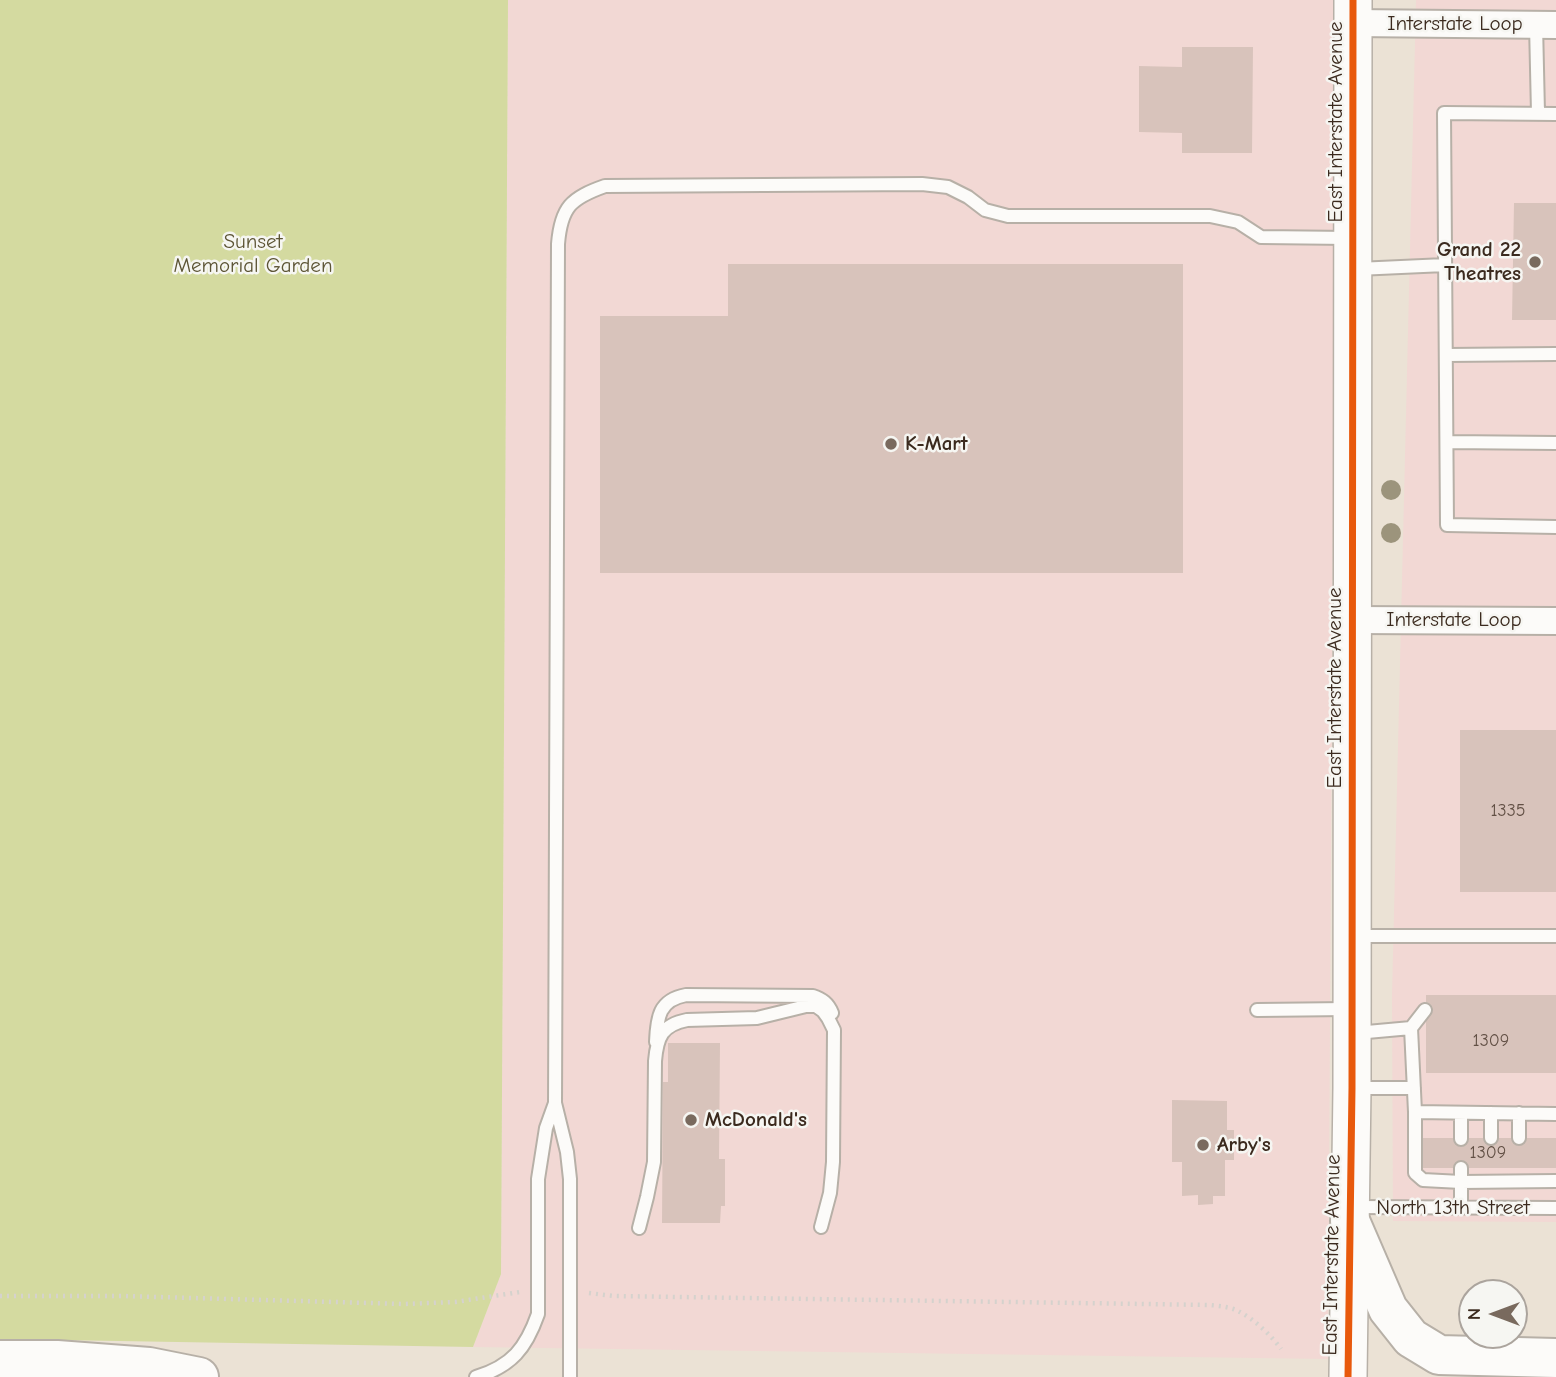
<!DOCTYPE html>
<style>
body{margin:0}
#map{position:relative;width:1556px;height:1377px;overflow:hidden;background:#ebe2d5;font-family:"Comic Neue",sans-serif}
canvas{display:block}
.north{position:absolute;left:1458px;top:1279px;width:70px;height:70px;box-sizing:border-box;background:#f6f6f2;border:2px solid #aba49d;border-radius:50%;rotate:270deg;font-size:19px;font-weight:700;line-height:28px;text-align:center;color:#3b2a1e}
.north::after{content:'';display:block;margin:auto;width:24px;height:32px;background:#796a5e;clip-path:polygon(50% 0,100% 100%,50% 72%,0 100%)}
</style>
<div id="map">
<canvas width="1556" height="1377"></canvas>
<div class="north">N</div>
</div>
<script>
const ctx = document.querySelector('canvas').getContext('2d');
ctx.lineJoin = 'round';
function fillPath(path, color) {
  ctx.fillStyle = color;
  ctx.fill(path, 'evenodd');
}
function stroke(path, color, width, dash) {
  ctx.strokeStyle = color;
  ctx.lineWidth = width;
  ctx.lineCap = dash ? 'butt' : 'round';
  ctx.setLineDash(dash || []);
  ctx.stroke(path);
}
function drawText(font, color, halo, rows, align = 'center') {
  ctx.font = font + ' "Comic Neue",sans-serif';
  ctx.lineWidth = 5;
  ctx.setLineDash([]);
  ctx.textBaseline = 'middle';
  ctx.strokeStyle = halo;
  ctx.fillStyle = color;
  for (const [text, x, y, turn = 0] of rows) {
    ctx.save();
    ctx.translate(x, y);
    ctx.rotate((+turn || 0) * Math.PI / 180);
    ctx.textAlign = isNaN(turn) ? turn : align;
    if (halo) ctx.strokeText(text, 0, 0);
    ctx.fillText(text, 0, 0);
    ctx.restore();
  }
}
fillPath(new Path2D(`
 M508 0H1336L1328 1359 473 1347 501 1274Z
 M1416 0H1556V1222L1393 1221 1392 995Z`), '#f2d8d4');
fillPath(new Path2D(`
 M0 0H508L501 1274 473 1347 0 1339Z`), '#d4daa0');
fillPath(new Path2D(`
 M1182 47H1253L1252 153H1182V133L1139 132V66L1182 67Z
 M1514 203H1556V320H1512Z
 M728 264H1183V573H600V316H728Z
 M1460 730H1556V892H1460Z
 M1426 995H1556V1073H1426Z
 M668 1043H720L719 1159H725V1206H721L720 1223H662L663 1082H668Z
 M1172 1100 1227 1101V1130H1234V1160H1225V1196H1213V1204L1198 1205V1195L1182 1196V1162H1172Z
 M1420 1138H1556V1168H1420Z`), '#d8c3bb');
const lane = new Path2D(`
 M1536 24 1538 113
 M1556 114 1444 113 1447 525 1556 527
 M1357 269 1445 265
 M1447 355 1556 354
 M1447 442 1556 443
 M1355 936H1556
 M1257 1010 1348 1009
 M1425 1010 1411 1028 1415 1112V1173L1423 1180 1461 1182V1168
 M1356 1033 1411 1028
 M656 1042C657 1017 659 1000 686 995L813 996C822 999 828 1003 832 1013
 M1355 1088H1414
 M1415 1112 1556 1114
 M1491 1113V1138
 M1519 1113V1138
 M1461 1139V1113
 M1353 1207 1556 1208
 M1461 1208V1182L1556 1181
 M639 1228 647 1197 654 1162 655 1061C657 1037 662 1025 687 1020L757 1018 806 1006H816L823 1011 828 1018 834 1030 833 1162 830 1193 821 1227
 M476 1377C512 1366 526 1348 538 1314V1179L546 1128 555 1103
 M570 1377V1179L567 1152 555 1103 558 244C561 207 571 198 605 186L922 184 948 187 968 197 985 210 1008 216H1210L1238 222 1261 237 1349 238`);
const street = new Path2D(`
 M1353 23 1556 25
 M1353 620 1556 621`);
const secondary = new Path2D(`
 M1348 1377 1352 1088 1353 0`);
const highway = new Path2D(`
 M1350 1221 1388 1309 1411 1338 1439 1355 1556 1358
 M0 1360H57L149 1367 199 1377`);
stroke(lane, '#b7b0a7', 16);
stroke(street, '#b7b0a7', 30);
stroke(secondary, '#b7b0a7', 40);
stroke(highway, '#b7b0a7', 42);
stroke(new Path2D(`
 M589 1293 613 1296 1210 1305C1220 1306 1230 1307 1238 1311 1254 1319 1271 1335 1281 1349
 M0 1296H123L404 1304 455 1302 520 1292`), '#d5d2cd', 4.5, [2, 5]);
stroke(lane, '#fcfbf9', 12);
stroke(street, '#fcfbf9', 26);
stroke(secondary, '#fcfbf9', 37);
stroke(highway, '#fcfbf9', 38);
stroke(new Path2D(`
 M1348 1377 1352 1088 1353 0`), '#e8590c', 7);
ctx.fillStyle = '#9c947c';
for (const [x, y] of [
 [1391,490],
 [1391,533]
]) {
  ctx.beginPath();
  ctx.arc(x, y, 10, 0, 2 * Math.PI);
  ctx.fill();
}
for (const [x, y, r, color] of [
 [1535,262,7,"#796a5e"],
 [891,444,7,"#796a5e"],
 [691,1120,7,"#796a5e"],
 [1203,1145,7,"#796a5e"]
]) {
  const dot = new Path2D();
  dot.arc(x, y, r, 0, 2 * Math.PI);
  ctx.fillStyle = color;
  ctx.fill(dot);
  stroke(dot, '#f6f6f2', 2.5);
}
drawText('18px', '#625045', null, [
 ["1335",1508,811],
 ["1309",1491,1041],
 ["1309",1488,1153]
]);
drawText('21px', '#3b2a1e', '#f6f6f2', [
 ["Interstate Loop",1455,24],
 ["East Interstate Avenue",1336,122,-90],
 ["Interstate Loop",1454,620],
 ["East Interstate Avenue",1335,688,-90],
 ["North 13th Street",1453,1208],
 ["East Interstate Avenue",1332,1255,-89]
]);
drawText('21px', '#5c5434', '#f6f6f2', [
 ["Sunset",253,242],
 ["Memorial Garden",253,266]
]);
drawText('bold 21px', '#3b2a1e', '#f6f6f2', [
 ["Grand 22",1521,250,"right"],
 ["Theatres",1521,274,"right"],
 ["K-Mart",905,444],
 ["McDonald's",705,1120],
 ["Arby's",1217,1145]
], 'left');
</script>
